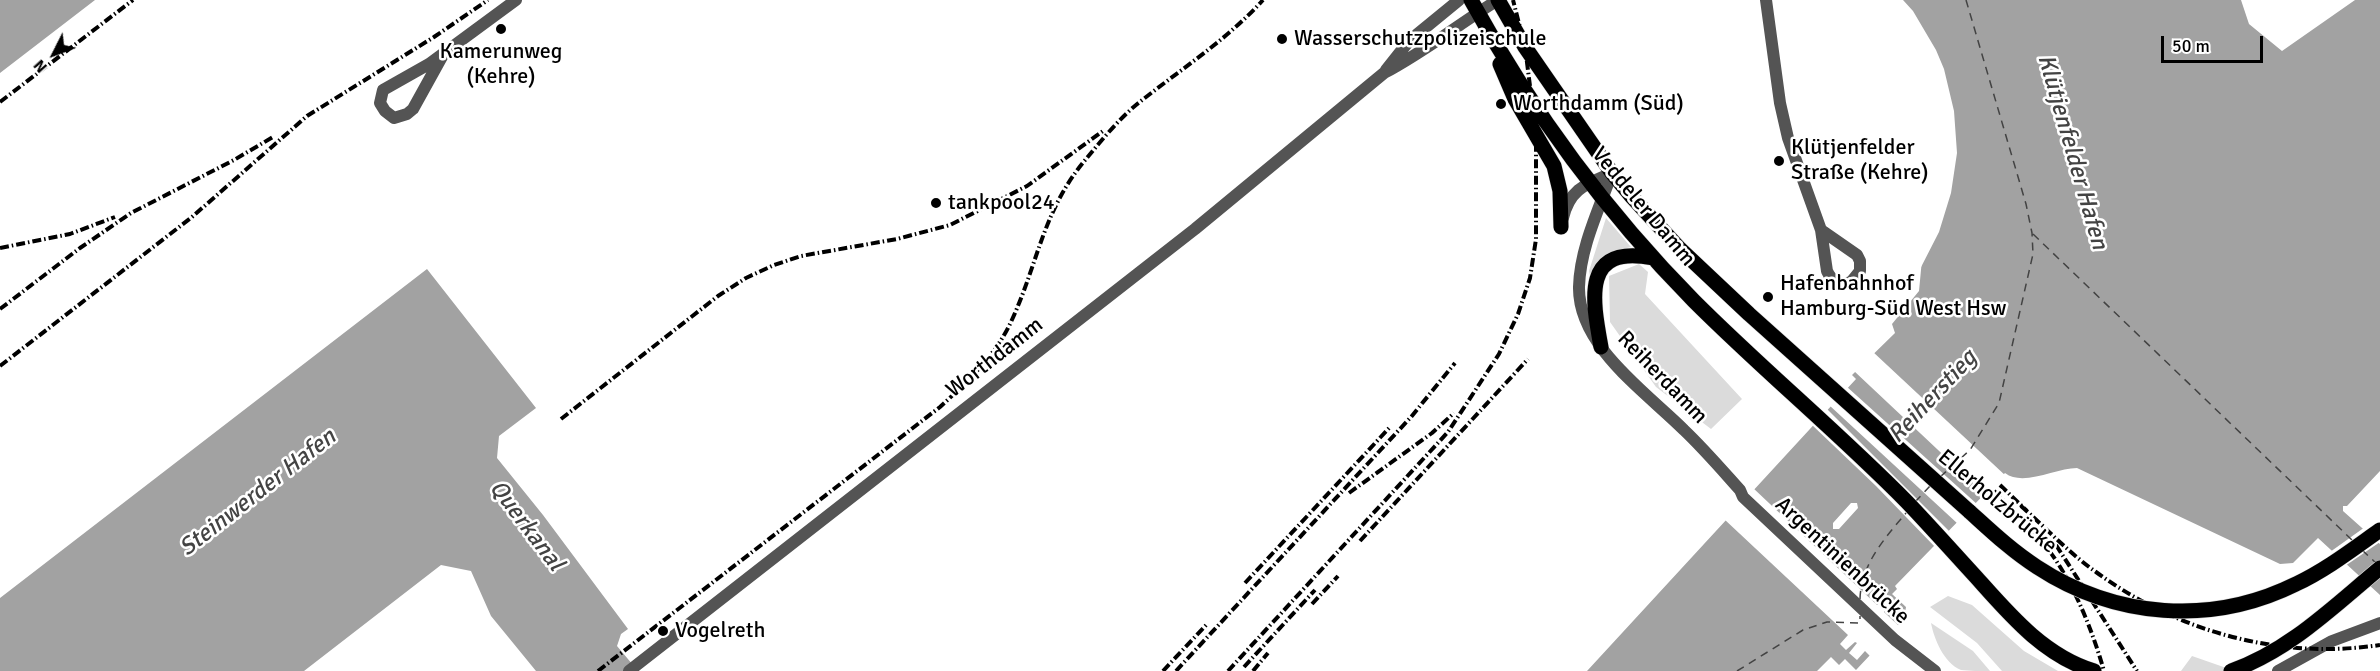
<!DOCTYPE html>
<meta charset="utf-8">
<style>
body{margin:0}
#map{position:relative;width:2380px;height:671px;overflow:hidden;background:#fff;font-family:Signika,sans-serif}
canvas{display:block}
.north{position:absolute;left:24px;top:24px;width:60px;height:60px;-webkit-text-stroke:4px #fff;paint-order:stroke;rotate:228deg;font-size:16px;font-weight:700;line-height:24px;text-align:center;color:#000}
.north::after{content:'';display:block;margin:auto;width:21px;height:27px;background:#000;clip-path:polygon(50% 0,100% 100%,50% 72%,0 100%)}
.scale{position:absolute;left:2161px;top:36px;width:102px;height:27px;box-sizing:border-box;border:3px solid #000;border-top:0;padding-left:8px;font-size:18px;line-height:21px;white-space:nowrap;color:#000;-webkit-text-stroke:4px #fff;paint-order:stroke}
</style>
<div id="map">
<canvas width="2380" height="671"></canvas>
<div class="north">N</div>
<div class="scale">50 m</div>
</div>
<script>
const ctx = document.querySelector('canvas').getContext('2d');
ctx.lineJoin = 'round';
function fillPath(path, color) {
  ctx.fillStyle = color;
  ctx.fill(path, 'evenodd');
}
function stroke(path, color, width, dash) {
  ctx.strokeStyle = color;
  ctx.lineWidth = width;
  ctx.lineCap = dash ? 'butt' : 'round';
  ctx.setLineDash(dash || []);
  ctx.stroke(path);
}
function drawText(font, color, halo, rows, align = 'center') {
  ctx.font = font + ' Signika,sans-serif';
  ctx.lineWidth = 5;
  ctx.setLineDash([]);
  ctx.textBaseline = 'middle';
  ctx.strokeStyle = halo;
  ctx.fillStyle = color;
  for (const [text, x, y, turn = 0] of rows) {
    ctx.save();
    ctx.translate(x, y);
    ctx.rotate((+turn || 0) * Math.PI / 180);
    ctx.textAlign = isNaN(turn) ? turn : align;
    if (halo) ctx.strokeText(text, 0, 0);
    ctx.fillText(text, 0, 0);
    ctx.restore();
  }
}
fillPath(new Path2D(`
 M1606 218 1631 247C1608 252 1601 255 1590 276L1589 271Z
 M1639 264 1648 272 1645 294 1742 399 1711 429 1656 387 1610 322 1609 276Z
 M1948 596 1972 605 2024 651 2058 671H2002L1977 643 1930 607Z
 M1931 623 1973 651 1990 671C1982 671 1968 671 1961 670 1944 663 1934 639 1931 623Z
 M2192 656 2235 671H2181Z`), '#dbdbdb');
fillPath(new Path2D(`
 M0 0H95L0 73Z
 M1877 0H2241L2249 24 2282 51 2355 0H2380V471L2347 506H2343V511L2380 544V595L2318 538 2293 563 2280 564 2077 468C2056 468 2023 487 2005 473L1895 586 1897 589 1892 594 1906 607 1904 619 1856 670 1845 659 1839 665 1831 657 1817 671H1587L1856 379 1852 375 1895 333 1892 324 1919 291 1930 175 1928 119 1915 70ZM1851 503H1857L1858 508 1839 529H1833V523Z
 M427 269 536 408 499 436 497 458 543 515 628 629 621 634 617 646 638 671H536L491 616 471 571 441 565 304 671H0V598Z`), '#a2a2a2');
fillPath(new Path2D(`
 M1874 0H1903L1913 11 1936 50 1944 69 1954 111 1957 153 1951 193 1939 232 1918 273 1927 175V142L1923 107 1911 68Z
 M1872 351 2007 477 2006 478 2005 477 1987 496 1854 371Z
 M1846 386 1978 505 1964 519 1958 524 1829 405Z
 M1826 408 1951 533 1936 548 1876 486 1811 424Z
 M1752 487 1877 605 1883 600 1889 606 1884 612 1900 627 1872 658 1865 651 1857 660 1849 653 1857 643 1855 642 1846 650 1840 644 1848 635 1724 519Z
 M2365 527 2380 542 2345 566 2330 552Z`), '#fff');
stroke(new Path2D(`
 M2033 234 2352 540
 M1940 477 1970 450 1999 403 2033 254 2032 233 2026 204 1966 0
 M1915 502 1930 486
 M2362 550 2376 563
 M1860 599C1861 564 1885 538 1906 513
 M1737 671 1803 630 1827 622 1860 623V616`), '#434343', 1.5, [8, 6]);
const primary = new Path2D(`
 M1471 0C1531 110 1606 212 1694 301 1763 370 1838 432 1907 502 1930 526 1953 552 1976 577 2009 614 2044 656 2094 671
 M1498 0 1525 47 1612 173 1632 197 1680 249 1749 314 1970 512
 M1500 64 1515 99 1554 166 1560 191 1561 227
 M1601 347C1592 298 1582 244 1653 258`);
stroke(primary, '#dbdbdb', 16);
stroke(new Path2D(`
 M1766 0 1780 103 1788 138 1821 230 1827 271C1832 282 1840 285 1851 282L1860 271V261L1857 255 1821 230
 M444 53 413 109 407 114 394 118 385 111 380 103 383 90 429 64 516 0
 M1386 70 1409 41 1459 0
 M629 671 1195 229 1384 73C1424 52 1459 24 1498 0
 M2278 671 2332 641 2380 623`), '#545454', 12);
stroke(new Path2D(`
 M1612 173C1599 209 1580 248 1579 287 1578 346 1646 392 1684 430 1704 449 1722 470 1740 490L1743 497 1895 640 1935 671
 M1563 218C1570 188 1587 184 1612 173`), '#545454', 12);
stroke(primary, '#000', 15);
stroke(new Path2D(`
 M0 102 133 0
 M0 248 70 234 115 217
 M0 309 80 248 131 213 234 160 273 137
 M0 366 192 217 307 116 434 37 488 0
 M561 419 718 296 746 278 774 265 801 256 897 239 950 225 1027 186 1103 131
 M2000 485 2027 511
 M1994 491C2012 510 2032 528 2048 549 2074 584 2092 629 2104 671
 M1349 493 1432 433 1454 413
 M2021 506C2046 528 2069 553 2096 572 2178 632 2280 660 2380 645
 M1360 541 1528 359
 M2056 545 2137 671
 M1245 583 1391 426
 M1312 604 1338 576
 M1244 667 1315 590
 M598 671 940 407C966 383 994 357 1010 324 1038 265 1042 211 1086 159 1101 141 1118 120 1136 105 1178 71 1226 41 1263 0
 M1163 671 1208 623
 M1176 671 1411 417 1455 363
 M1228 671 1448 432 1499 354 1518 314 1530 278 1536 239V133L1525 47 1513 0
 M1253 671 1268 653`), '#000', 4, [9, 3, 1.5, 3]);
const primaryBridge = new Path2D(`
 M1970 512C1991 531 2012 551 2037 567 2115 618 2211 626 2296 584 2326 570 2353 549 2380 530
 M2231 671C2289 651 2334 606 2380 568`);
stroke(primaryBridge, '#dbdbdb', 16, []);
stroke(primaryBridge, '#000', 15);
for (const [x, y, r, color] of [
 [501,29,6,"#000"],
 [1282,39,6,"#000"],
 [1501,104,6,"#000"],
 [1779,161,6,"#000"],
 [936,203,6,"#000"],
 [1768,297,6,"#000"],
 [663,631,6,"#000"]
]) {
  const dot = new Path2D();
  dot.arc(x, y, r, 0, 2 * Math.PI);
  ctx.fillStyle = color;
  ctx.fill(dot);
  stroke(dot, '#fff', 2);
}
drawText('22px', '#000', '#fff', [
 ["Wasserschutzpolizeischule",1294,39],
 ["Kamerunweg",501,52,"center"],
 ["(Kehre)",501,77,"center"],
 ["Worthdamm (Süd)",1513,104],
 ["Klütjenfelder",1791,148],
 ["Straße (Kehre)",1791,173],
 ["tankpool24",948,203],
 ["Hafenbahnhof",1780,284],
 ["Hamburg-Süd West Hsw",1780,309],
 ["Vogelreth",675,631]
], 'left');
drawText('22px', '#000', '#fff', [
 ["Veddeler Damm",1643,207,50],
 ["Worthdamm",995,358,-38],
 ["Reiherdamm",1662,378,46],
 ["Ellerholzbrücke",1997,502,40],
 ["Argentinienbrücke",1842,561,43]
]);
drawText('italic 24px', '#434343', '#fff', [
 ["Klütjenfelder Hafen",2072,152,74],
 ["Reiherstieg",1933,397,-47],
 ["Steinwerder Hafen",258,493,-38],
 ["Querkanal",526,526,53]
]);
</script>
